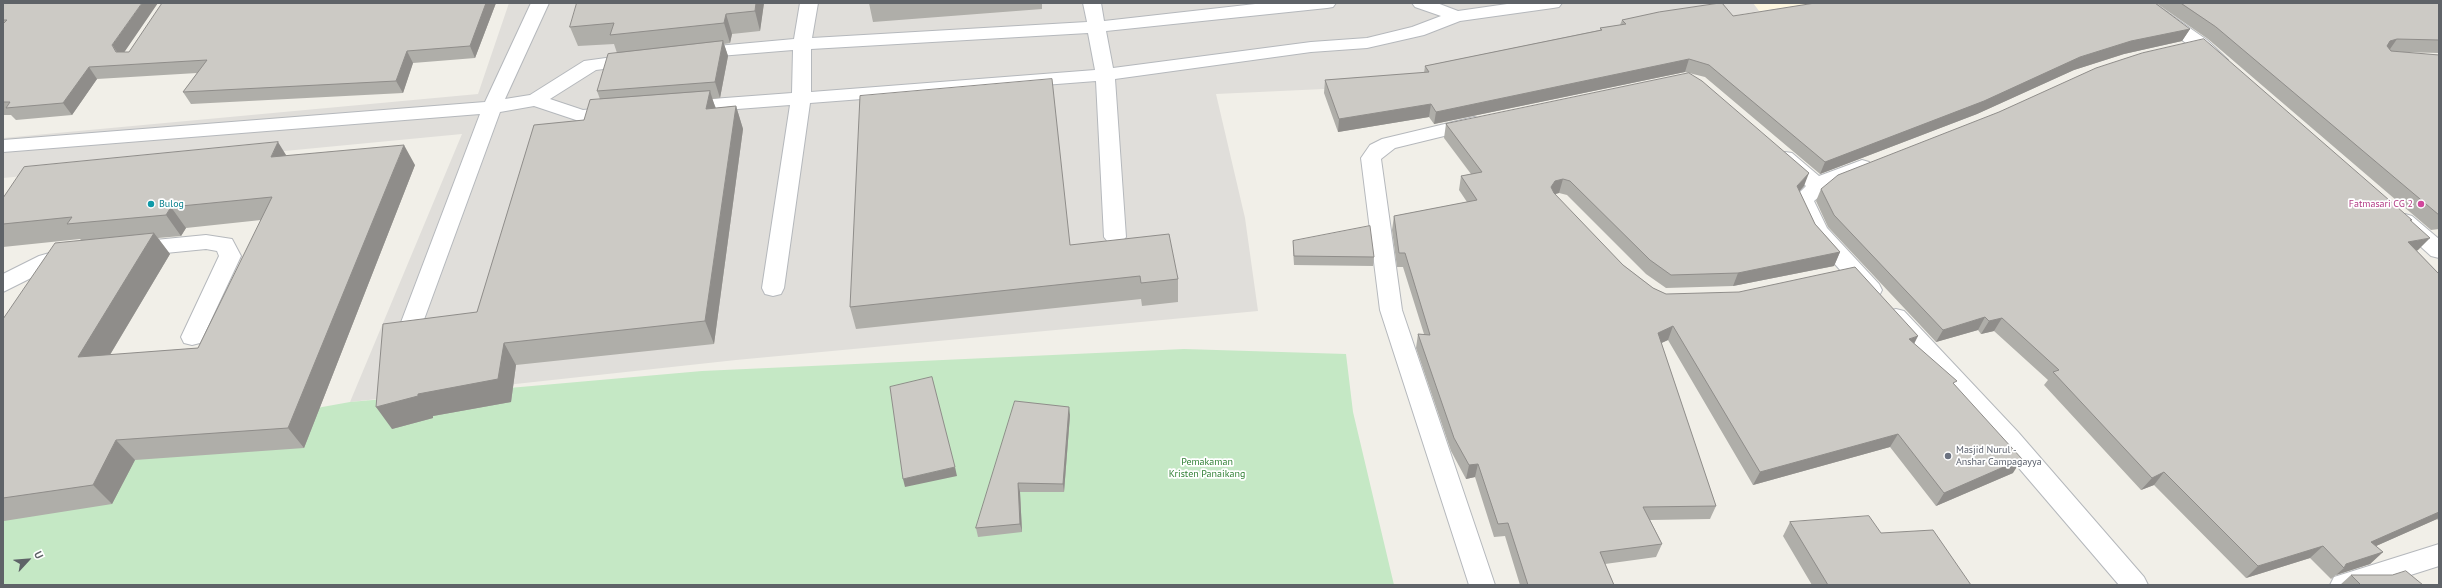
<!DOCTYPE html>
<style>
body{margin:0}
#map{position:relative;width:2442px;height:588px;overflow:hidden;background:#f1efe8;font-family:"PT Sans",sans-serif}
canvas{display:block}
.frame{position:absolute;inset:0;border:4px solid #5f6368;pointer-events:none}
.north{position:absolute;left:8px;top:540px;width:40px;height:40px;-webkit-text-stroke:3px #fff;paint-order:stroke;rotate:64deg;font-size:11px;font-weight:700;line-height:16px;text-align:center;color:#5f6368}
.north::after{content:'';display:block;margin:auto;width:14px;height:18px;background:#5f6368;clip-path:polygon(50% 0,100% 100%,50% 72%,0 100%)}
</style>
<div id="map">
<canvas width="2442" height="588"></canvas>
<div class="frame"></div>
<div class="north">U</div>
</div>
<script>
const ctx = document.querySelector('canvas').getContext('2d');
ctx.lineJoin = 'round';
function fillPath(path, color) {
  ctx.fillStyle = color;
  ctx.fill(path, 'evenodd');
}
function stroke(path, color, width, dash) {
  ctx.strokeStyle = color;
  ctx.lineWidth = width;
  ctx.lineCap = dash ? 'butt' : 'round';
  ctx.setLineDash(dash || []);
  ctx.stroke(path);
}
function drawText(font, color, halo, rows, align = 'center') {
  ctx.font = font + ' "PT Sans",sans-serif';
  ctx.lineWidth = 3.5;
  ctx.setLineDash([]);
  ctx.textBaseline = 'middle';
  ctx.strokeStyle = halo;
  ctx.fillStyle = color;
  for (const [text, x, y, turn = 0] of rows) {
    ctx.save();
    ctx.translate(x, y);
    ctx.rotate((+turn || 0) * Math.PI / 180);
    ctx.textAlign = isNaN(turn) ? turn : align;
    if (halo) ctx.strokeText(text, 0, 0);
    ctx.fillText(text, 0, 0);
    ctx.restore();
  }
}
fillPath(new Path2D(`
 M1753 3H1817L1759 11Z`), '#fef7e0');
fillPath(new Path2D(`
 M509 3H1753L1759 11 1345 88 1216 94 1245 218 1258 311 736 360 350 402 462 134 3 178V138L478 94Z`), '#e0deda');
fillPath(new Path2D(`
 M1184 349 1346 354 1353 412 1394 585H3V439L261 418 350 402 702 371Z`), '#c5e8c5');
const minor = new Path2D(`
 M531 3H549L505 99 530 95 584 61 635 54 641 56 644 60 641 64 596 70 550 99 583 110 615 107 622 109 625 113 622 117 582 122 534 106 500 112 422 325 419 331 411 333 403 331 400 325 480 114 3 152V140L485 102Z
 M800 3H818L812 38 1087 22 1083 3H1101L1104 21 1264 3H1336L1333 7 1327 8 1106 31 1113 68 1311 42 1367 38 1412 27 1441 16 1415 7 1412 3H1437L1458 11 1514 3H1562L1559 7 1553 8 1460 21 1424 35 1367 48 1311 52 1115 79 1126 237 1122 242 1115 244 1108 242 1104 237 1096 81 810 103 784 288 781 294 773 296 765 294 762 288 790 105 685 113 678 111 675 107 678 103 685 101 792 93 793 50 695 58 689 57 686 53 689 49 695 48 794 39ZM1088 33 1095 70 811 92V49Z
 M2134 3H2154L2207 40 2228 60 2225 64H2213Z
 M1474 117 1481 119 1484 123 1481 127 1395 148 1381 159 1402 310 1495 585H1469L1380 310 1361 158 1370 145 1382 139Z
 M1785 152 1792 153 1819 176 1862 160 1869 162 1872 167 1869 172 1832 186 1814 201 1827 228 1879 284 1882 290 1879 296 1871 298 1863 296 1811 237 1793 199 1806 186 1775 158 1778 153Z
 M2405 214 2412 216 2439 239V258L2431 256 2398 226 2395 221 2398 216Z
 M206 235 232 239 241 256 203 337 200 343 192 345 184 343 181 337 219 256 217 251 206 249 135 256 127 254 124 249 127 244 135 242Z
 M67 248 75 250 78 255 75 260 55 266 3 292V274L39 256Z
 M1896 309 1904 311 2018 432 2144 577 2148 585H2119L2000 446 1888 323 1885 317 1888 311Z
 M2439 544V566L2379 585H2330L2334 577Z`);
stroke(minor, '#b5b8bc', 2);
fillPath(minor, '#fff');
fillPath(new Path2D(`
 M3 3 125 52H129L496 3 475 58 413 63 403 93 191 104 183 92 197 73 97 79 72 115 16 120 11 115H3Z
 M764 3 760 31 732 34 730 43 724 44 728 56 720 98 712 99 716 108 736 106 743 129 714 344 516 365 511 402 433 416V418L392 429 477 312 584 120 600 99 597 91 617 53 614 44 578 46 570 27Z
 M869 3H1042V9L873 22Z
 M2156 3H2439V53L2399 52 2439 55V229L2431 230 2208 39Z
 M1733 16 2190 29 2182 41 2124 54 2074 70 1977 114 1820 174 1705 77 1685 72 1434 124 1429 117 1338 132 1324 93 1325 80 1424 73 1425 66 1600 30V28L1620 25 1622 20Z
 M1446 124 1804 186 1799 191 1815 224 1840 252 1834 266 1733 286 1666 288 1646 274 1567 195 1559 193 1554 194 1623 265 1653 288 1666 294 1914 344 1955 385 2013 473 1936 506 1890 447 1753 485 1668 340 1661 343 1716 506 1710 519 1650 520 1662 544 1656 557 1605 564 1614 585H1520L1505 536 1494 537 1475 477 1466 479 1451 451 1416 348 1418 334H1424L1403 267H1397L1392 230 1394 216 1467 202 1459 190 1461 176 1471 174 1444 138Z
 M286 155 415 165 304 448 135 460 112 504 4 521 3 520V319L81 240 80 239 3 247V198ZM261 220 198 348 110 355 170 254 158 238 181 236 186 228Z
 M1821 189 2412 220 2411 221 2418 250 2417 251 2439 274V521L2437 519 2376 546 2383 552 2370 564 2336 575 2331 579 2310 558 2246 578 2154 485 2141 490 2044 385 2048 380 1994 331 1981 334 1978 330 1936 342 1828 227 1816 201Z
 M1293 241 1374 257 1373 266 1294 265 1293 249Z
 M1070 245 1178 279V302L1142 306 1141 299 856 329 850 307Z
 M1070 415 1064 492H1020L1022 532 978 537 976 528Z
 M1790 522 1881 533 1971 585H1812L1783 536Z
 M2351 575 2423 585H2340Z`), '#afaea9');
fillPath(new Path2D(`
 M142 3H158L121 57 112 45Z
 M486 3H496L475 58 470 46Z
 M756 3H764L760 31 755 11Z
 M726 14 732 34 730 43 724 23Z
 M2190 29 2182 41 2124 54 2074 70 1977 114 1820 174 1825 162 2080 57 2131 41Z
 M2397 39 2388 52 2381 53 2390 41Z
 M723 41 728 56 720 98 715 82Z
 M407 51 413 63 403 93 396 81Z
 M1689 59 1685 72 1434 124 1436 112Z
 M89 67 97 79 72 115 63 103Z
 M710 91 717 113 706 109Z
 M1431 104 1429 117 1338 132 1339 119Z
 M736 106 743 129 714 344 705 321Z
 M278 142 291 163 271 157Z
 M404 145 415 165 304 448 288 428Z
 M1809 173 1804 186 1792 200 1797 186Z
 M1563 179 1559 193 1552 195 1551 187 1555 181Z
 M171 207 186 228 181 236 166 215Z
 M154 233 170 254 96 378 78 357Z
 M2430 238 2418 250 2397 255 2408 242Z
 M1840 252 1834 266 1733 286 1738 273Z
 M1985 317 1978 330 1936 342 1943 330Z
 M2002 318 1994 331 1981 334 1989 321Z
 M1673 326 1668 340 1653 347 1658 333Z
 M1918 336 1911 350 1909 339Z
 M504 343 516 365 511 402 433 416V418L392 429 376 407 418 394Z
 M1069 407 1070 415 1064 492 1063 484Z
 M1898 434 1890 447 1753 485 1760 472Z
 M116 440 135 460 112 504 93 485Z
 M2022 459 2013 473 1936 506 1944 493Z
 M1478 464 1475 477 1466 479 1469 465Z
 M955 467 957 476 905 487 903 479Z
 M2164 472 2154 485 2141 490 2152 478Z
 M1018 483 1020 492 1022 532 1020 524Z
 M2439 512V517L2437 519 2358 554 2371 542Z
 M2323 546 2310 558 2246 578 2258 566Z
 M2383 552 2370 564 2336 575 2344 568 2346 564Z`), '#8f8d8a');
const building = new Path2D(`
 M3 3H142L112 45 116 52H129L162 3H486L470 46 407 51 396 81 183 92 207 60 89 67 63 103 6 108 10 102H3V24L7 20H3Z
 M577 3H756L755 11 726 14 724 23 610 35 614 23 570 27Z
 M1722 3 1733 16 1815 3H2155L2190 29 2131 41 2080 57 1984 101 1825 162 1709 65 1689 59 1436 112 1431 104 1339 119 1325 80 1429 72 1425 66 1602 30 1600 28 1626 24 1622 20 1659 12Z
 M2181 3H2439V40L2397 39 2390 41 2387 46 2391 51 2439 55V215L2216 27Z
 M2204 39 2412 220H2410L2430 238 2408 242 2439 274V512L2371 542 2383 552 2346 564 2344 568 2323 546 2258 566 2164 472 2152 478 2053 372 2059 370 2002 318 1989 321 1985 317 1943 330 1834 215 1821 189 1838 175 1999 112 2096 68 2142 53Z
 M723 41 715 82 597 91 608 54Z
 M1689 73 1702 81 1809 173 1797 186 1815 224 1840 252 1738 273 1671 275 1650 260 1570 181 1563 179 1555 181 1551 187 1554 193 1623 265 1653 288 1666 294 1739 292 1855 267 1918 336 1909 339 1957 381 1953 383 2022 459 1944 493 1898 434 1760 472 1673 326 1658 333 1716 506 1643 507 1662 544 1600 552 1614 585H1528L1508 523 1498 524 1478 464 1469 465 1454 438 1418 334 1430 335 1405 253H1399L1394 216 1477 200 1461 176 1482 172 1446 124Z
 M1052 79 1070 245 1169 234 1178 279 1141 283 1140 276 850 307 860 96Z
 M710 91 706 109 736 106 705 321 504 343 498 379 418 394V396L376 407 383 324 477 312 534 125 584 120 590 100Z
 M278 142 271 157 404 145 288 428 116 440 93 485 3 498V319L55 243 154 233 78 357 198 348 272 197 171 207 166 215 67 224 72 217 3 224V198L24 167Z
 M1370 226 1374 257 1294 256 1293 241Z
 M932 377 955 467 903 479 890 387Z
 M1015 401 1069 407 1063 484 1018 483 1020 524 976 528Z
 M1869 516 1881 533 1933 530 1971 585H1828L1790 522Z
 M2406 571 2423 585H2361L2351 575H2392Z`);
fillPath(building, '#cccac5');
stroke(building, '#8f8d8a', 1);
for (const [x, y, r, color] of [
 [151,204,4,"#0f9aa8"],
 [2421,204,4,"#d1479c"],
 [1948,456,4,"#6b7280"]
]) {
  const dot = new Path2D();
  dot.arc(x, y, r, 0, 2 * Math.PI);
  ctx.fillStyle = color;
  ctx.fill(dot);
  stroke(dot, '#fff', 1.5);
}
drawText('10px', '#0d838f', '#fff', [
 ["Bulog",159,204]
], 'left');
drawText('10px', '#b23c85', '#fff', [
 ["Fatmasari CG 2",2413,204]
], 'right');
drawText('10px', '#5b616d', '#fff', [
 ["Masjid Nurul -",1956,450],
 ["Anshar Campagayya",1956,462]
], 'left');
drawText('10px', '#348238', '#fff', [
 ["Pemakaman",1207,462],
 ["Kristen Panaikang",1207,474]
]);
</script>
